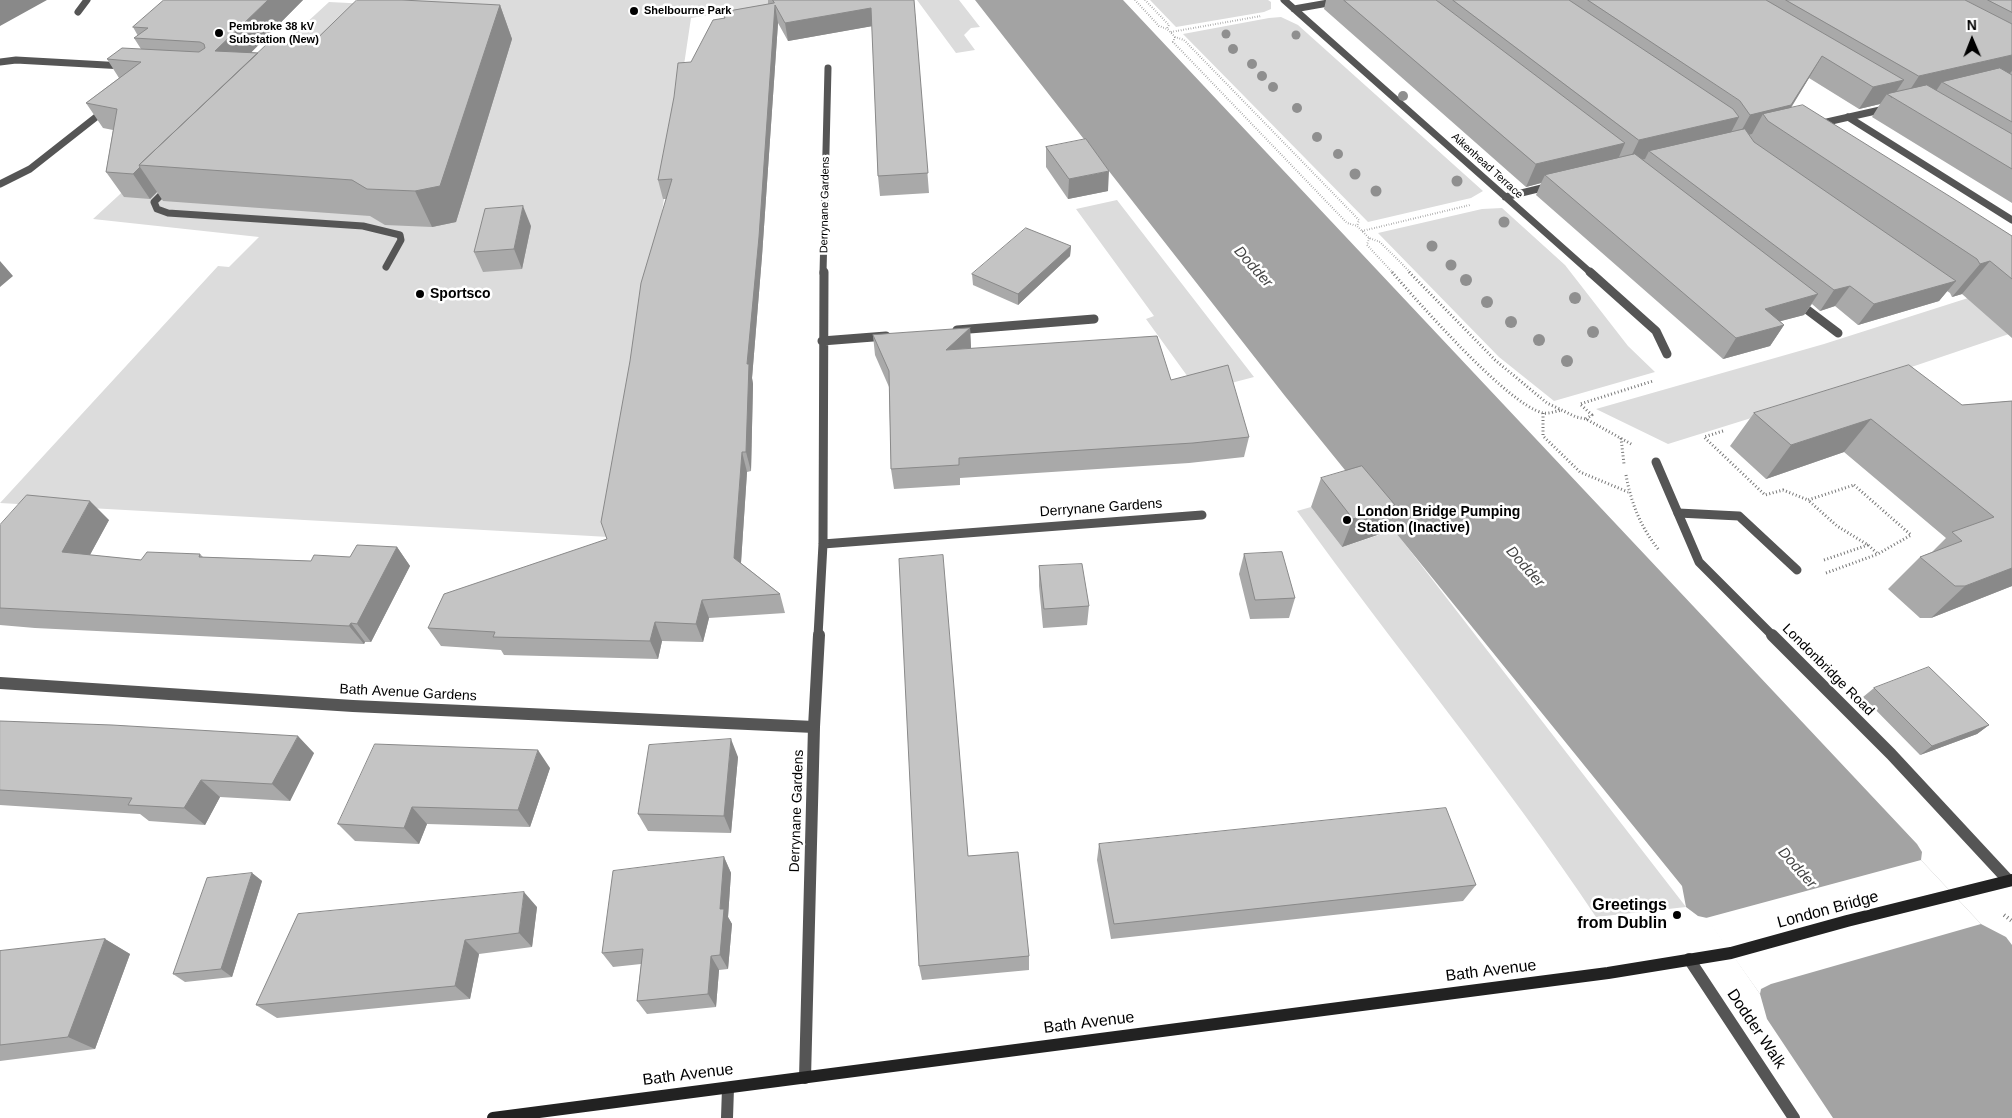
<!DOCTYPE html>
<style>
body{margin:0}
#map{position:relative;width:2012px;height:1118px;overflow:hidden;background:#fff;font-family:Arial,sans-serif}
canvas{display:block}
.north{position:absolute;left:1947px;top:15px;width:50px;height:50px;-webkit-text-stroke:4px #fff;paint-order:stroke;rotate:359deg;font-size:14px;font-weight:700;line-height:20px;text-align:center;color:#000}
.north::after{content:'';display:block;margin:auto;width:18px;height:22px;background:#000;clip-path:polygon(50% 0,100% 100%,50% 72%,0 100%)}
</style>
<div id="map">
<canvas width="2012" height="1118"></canvas>
<div class="north">N</div>
</div>
<script>
const ctx = document.querySelector('canvas').getContext('2d');
ctx.lineJoin = 'round';
function fillPath(path, color) {
  ctx.fillStyle = color;
  ctx.fill(path, 'evenodd');
}
function stroke(path, color, width, dash) {
  ctx.strokeStyle = color;
  ctx.lineWidth = width;
  ctx.lineCap = dash ? 'butt' : 'round';
  ctx.setLineDash(dash || []);
  ctx.stroke(path);
}
function drawText(font, color, halo, rows, align = 'center') {
  ctx.font = font + ' Arial,sans-serif';
  ctx.lineWidth = 5;
  ctx.setLineDash([]);
  ctx.textBaseline = 'middle';
  ctx.strokeStyle = halo;
  ctx.fillStyle = color;
  for (const [text, x, y, turn = 0] of rows) {
    ctx.save();
    ctx.translate(x, y);
    ctx.rotate((+turn || 0) * Math.PI / 180);
    ctx.textAlign = isNaN(turn) ? turn : align;
    if (halo) ctx.strokeText(text, 0, 0);
    ctx.fillText(text, 0, 0);
    ctx.restore();
  }
}
fillPath(new Path2D(`
 M393 0H796L691 18 664 199 609 537 0 503 218 266 229 267 259 237 93 219 329 2 389 5Z
 M917 0H959L980 27 971 28 964 35 975 50 956 53Z
 M1150 0H1268L1271 2V9L1264 12 1176 27Z
 M1281 17 1298 25 1483 191 1471 198 1368 222 1183 34 1269 18Z
 M1117 200 1254 377 1216 387 1201 395 1146 319 1154 316 1076 209Z
 M1502 208 1565 265 1628 346 1655 372 1554 401 1499 357 1378 233 1482 209Z
 M2012 284V333L1873 380 1668 444 1596 409 1824 344Z
 M1311 507 1342 547 1394 530 1686 907 1596 917C1503 777 1395 648 1297 511Z`), '#dcdcdc');
fillPath(new Path2D(`
 M975 0H1123L1917 844 1922 852 1921 860 1981 924 2006 937 2012 945V1118H1833L1767 1019 1760 994 1707 918 1698 916 1686 907 1682 886 1285 396Z`), '#a3a3a3');
fillPath(new Path2D(`
 M1921 860 1981 924 1771 984 1761 989 1760 994 1706 918Z`), '#fff');
stroke(new Path2D(`
 M1135 0 1159 26 1167 29 1175 37 1184 40 1359 220 1357 226
 M1145 0 1169 25 1167 29
 M1171 32 1261 16
 M1175 37 1173 42 1347 223 1357 226 1369 238 1380 242 1411 273
 M1362 231 1470 205
 M1369 238 1367 245 1393 273`), '#777', 2, [0.5, 2]);
stroke(new Path2D(`
 M1392 272C1419 303 1507 404 1543 413 1549 414 1556 411 1562 410
 M1409 272 1495 360 1547 403 1576 417 1586 419 1633 445
 M1543 413V436L1580 472 1628 492
 M1586 419 1592 415 1580 404 1653 381
 M1723 431 1704 437 1765 495 1783 490 1808 500
 M1621 438 1624 464
 M1626 475C1631 503 1641 528 1659 550
 M1854 485 1911 535 1878 554 1868 545 1837 526 1808 500Z
 M1824 560 1868 545
 M1826 573 1878 554`), '#777', 3, [1, 2.5]);
stroke(new Path2D(`
 M2004 915 2012 921`), '#777', 4, [1, 3]);
stroke(new Path2D(`
 M78 12 87 0
 M0 62 16 60 124 66
 M1848 117 2012 220
 M0 184 30 169 105 110
 M170 186 154 202 157 209 168 213 363 226 400 235 401 240 386 267`), '#555', 7);
stroke(new Path2D(`
 M1678 513 1739 516 1797 570`), '#555', 9);
stroke(new Path2D(`
 M1689 959 1794 1118`), '#555', 12);
stroke(new Path2D(`
 M1284 0 1591 273
 M1294 9 1345 0
 M1818 124 1889 108
 M1505 197 1550 186
 M823 273 828 68`), '#555', 7);
stroke(new Path2D(`
 M1590 272 1656 331 1667 354
 M1797 302 1838 333
 M957 330 1094 319
 M822 341 886 336
 M1656 462 1699 562 1773 636
 M823 544 1202 515
 M818 636 823 544 824 272`), '#555', 9);
stroke(new Path2D(`
 M1772 635 1891 754 2008 880
 M0 683 353 706 814 727
 M805 1078 814 727 819 635
 M727 1118 728 1088`), '#555', 12);
stroke(new Path2D(`
 M493 1118 1608 973 1731 953 1847 921 2012 880`), '#222', 12);
ctx.fillStyle = '#8f8f8f';
for (const [x, y, r] of [
 [1226,34,4.5],
 [1296,35,4.5],
 [1233,49,5],
 [1252,64,5],
 [1262,76,5],
 [1273,87,5],
 [1403,96,5],
 [1297,108,5],
 [1317,137,5],
 [1338,154,5],
 [1355,174,5.5],
 [1457,181,5.5],
 [1376,191,5.5],
 [1504,222,5.5],
 [1432,246,5.5],
 [1451,265,5.5],
 [1466,280,6],
 [1575,298,6],
 [1487,302,6],
 [1511,322,6],
 [1593,332,6],
 [1539,340,6],
 [1567,361,6]
]) {
  ctx.beginPath();
  ctx.arc(x, y, r, 0, 2 * Math.PI);
  ctx.fill();
}
fillPath(new Path2D(`
 M164 0H303L251 52 258 53 310 45 500 5 512 39 456 222 432 227 385 225 370 216 163 201 157 192 150 199 124 197 106 172 113 130 103 128 86 103 119 78 107 59 141 49 134 38 138 36 133 27Z
 M768 0H914L929 193 880 196 878 176 872 26 788 41 778 23 762 256 752 378 753 384 751 471 747 472 741 563 780 594 785 613 709 618 703 642 662 641 658 659 504 655 501 650 441 646 428 628 607 539 666 199H663L658 180 691 62 724 18 723 12 768 4Z
 M1326 0H2012V203L1872 117 1880 104 1859 109 1809 78 1791 108 2012 236V338L1962 294 1952 297 1950 293 1947 291 1939 301 1858 325 1835 306 1820 311 1812 304 1804 315 1780 321 1784 325 1770 346 1723 359 1536 195 1541 183 1526 187 1324 9Z
 M1046 147 1108 191 1068 199 1046 167Z
 M531 226 522 269 483 272 474 252Z
 M1071 246 1070 256 1018 305 973 285 972 274Z
 M970 328 971 348 1171 380 1249 437 1244 457 1189 463 960 478V485L894 489 891 469 889 387 875 355 873 335Z
 M2012 401V586L1931 618H1920L1888 589 1920 557 1932 552 1946 538 1844 452 1766 479 1730 446 1754 413 1962 405Z
 M1321 478 1383 533 1342 547 1311 507Z
 M109 520 90 555 141 560 200 554 203 557 311 561 350 557 397 547 410 566 371 642H365L364 644 35 628 0 625V525Z
 M1244 554 1295 598 1289 618 1250 619 1239 574Z
 M1039 566 1089 606 1087 625 1043 628 1039 586Z
 M1874 688 1989 725 1977 734 1920 755 1863 697Z
 M0 721 314 753 290 801 220 797 205 825 149 821 140 814 0 805Z
 M738 757 731 833 648 831 638 814Z
 M550 768 530 827 427 824 419 844 355 841 338 824Z
 M1099 844 1476 885 1463 901 1111 939 1097 860Z
 M968 856 1029 956V970L922 980 919 966Z
 M724 857 731 873 728 917 732 924 728 969 719 970 716 1007 647 1014 637 1001 641 964 613 967 602 953Z
 M252 873 262 881 232 977 185 982 173 974Z
 M537 907 532 947 479 954 470 999 277 1018 256 1005Z
 M105 939 130 954 95 1049 0 1061V951Z`), '#a9a9a9');
fillPath(new Path2D(`
 M0 0H47L0 26Z
 M268 0H303L229 75 215 51Z
 M500 5 512 39 456 222 432 227 415 191Z
 M775 5 778 23 762 256 752 378 753 384 751 471 746 452 747 364Z
 M871 8 873 26 788 41 785 23Z
 M2012 55V71L2009 74 1942 82 1936 91 1904 99 1919 76Z
 M1822 56 1809 78 1778 128 1763 114 1752 134 1738 137 1750 115Z
 M1904 80 1892 98 1887 94 1880 104 1859 109 1873 87Z
 M1739 117 1727 140 1649 151 1645 159 1628 163 1639 140Z
 M1625 143 1615 166 1545 175 1541 183 1526 187 1536 164Z
 M140 167 157 192 150 199 133 174Z
 M1109 171 1108 191 1068 199 1069 179Z
 M523 206 531 226 522 269 514 249Z
 M1071 246 1070 256 1018 305V294Z
 M0 261 13 276 0 287Z
 M1990 261 1962 294 1952 297 1980 264Z
 M1956 281 1939 301 1858 325 1874 304Z
 M1850 286 1835 306 1820 311 1834 290Z
 M1818 294 1804 315 1751 329 1765 309Z
 M1784 325 1770 346 1723 359 1736 338Z
 M970 328 971 348 946 350Z
 M1871 419 1844 452 1766 479 1791 445Z
 M742 452 747 472 740 577 734 558Z
 M90 501 109 520 81 571 62 552Z
 M1395 505 1383 533 1342 547 1353 519Z
 M397 547 410 566 371 642 357 624Z
 M2012 568V586L1931 618 1965 586Z
 M702 600 709 618 703 642 696 624Z
 M655 622 662 641 658 659 650 641Z
 M351 623 365 642 364 644 349 626Z
 M1989 725 1977 734 1920 755 1932 746Z
 M298 736 314 753 290 801 272 784Z
 M731 739 738 757 731 833 724 816Z
 M538 750 550 768 530 827 518 810Z
 M201 780 220 797 205 825 184 808Z
 M412 807 427 824 419 844 404 828Z
 M724 857 731 873 728 917 732 924 728 969 720 955V909Z
 M252 873 262 881 232 977 221 969Z
 M524 892 537 907 532 947 519 933Z
 M105 939 130 954 95 1049 68 1037Z
 M465 940 479 954 470 999 455 986Z
 M711 956 719 970 716 1007 708 994Z`), '#898989');
const building = new Path2D(`
 M164 0H268L215 51 258 53 139 165 140 167 133 174 106 172 117 109 86 103 141 62 107 59 122 48 199 52 205 48 204 44 200 42 134 38 148 28 133 27Z
 M357 0H402L500 5 440 186 415 191 367 189 352 180 139 165 268 43 310 45Z
 M773 0H914L928 173 878 176 871 8 785 23 775 5 759 237 747 364H749L746 452H742L734 558 780 594 702 600 696 624 655 622 650 641 493 637 495 632 428 628 444 594 607 539 601 522 630 361 641 283 672 179 658 180 674 97 678 63 691 62 713 20 725 18 723 12 774 3Z
 M1344 0H1436L1625 143 1536 164Z
 M1453 0H1569L1733 109 1739 117 1639 140Z
 M1588 0H1766L1904 80 1873 87 1822 56 1791 105 1750 115 1740 101Z
 M1786 0H1965L2012 24V55L1919 76Z
 M1988 0H2012V12Z
 M2000 68 2012 75V122L1942 82Z
 M1927 85 2012 134V169L1887 94Z
 M1803 105 1954 199 2012 236V279L1990 261 1980 264 1977 259 1768 121 1763 114Z
 M1745 129 1754 142 1956 281 1874 304 1850 286 1834 290 1649 151Z
 M1086 139 1109 171 1069 179 1046 147Z
 M1635 154 1818 294 1765 309 1784 325 1736 338 1545 175Z
 M523 206 514 249 474 252 485 209Z
 M1026 228 1071 246 1018 294 972 274Z
 M970 328 946 350 1157 336 1171 380 1228 365 1249 437 1193 443 959 458V465L891 469 889 371 873 335Z
 M1909 365 1962 405 2012 401V568L1965 586H1955L1920 557 1962 541 1952 532 1994 517 1871 419 1791 445 1754 413Z
 M1362 466 1395 505 1353 519 1321 478Z
 M27 495 90 501 62 552 141 560 147 552 200 554 199 557 311 561 314 555 350 557 357 545 397 547 357 624 351 623 349 626 0 608V525Z
 M1282 552 1295 598 1255 600 1244 554Z
 M943 555 968 856 1018 852 1029 956 919 966 899 559Z
 M1082 564 1089 606 1044 609 1039 566Z
 M1929 667 1989 725 1932 746 1874 688Z
 M0 721 112 725 298 736 272 784 201 780 184 808 128 805 132 798 0 790Z
 M731 739 724 816 638 814 649 745Z
 M375 744 538 750 518 810 412 807 404 828 338 824Z
 M1446 808 1476 885 1114 924 1099 844Z
 M724 857 720 909H724L720 955 711 956 708 994 637 1001 643 949 602 953 613 871Z
 M252 873 221 969 173 974 207 878Z
 M524 892 519 933 465 940 455 986 256 1005 298 914Z
 M105 939 68 1037 0 1045V951Z`);
fillPath(building, '#c4c4c4');
stroke(building, '#898989', 1);
for (const [x, y, r, color] of [
 [634,11,5,"#000"],
 [219,33,5,"#000"],
 [420,294,5,"#000"],
 [1347,520,5,"#000"],
 [1677,915,5,"#000"]
]) {
  const dot = new Path2D();
  dot.arc(x, y, r, 0, 2 * Math.PI);
  ctx.fillStyle = color;
  ctx.fill(dot);
  stroke(dot, '#fff', 2);
}
drawText('bold 11px', '#000', '#fff', [
 ["Shelbourne Park",644,11],
 ["Pembroke 38 kV",229,27],
 ["Substation (New)",229,40]
], 'left');
drawText('11px', '#000', '#fff', [
 ["Aikenhead Terrace",1487,166,42],
 ["Derrynane Gardens",825,205,-89]
]);
drawText('bold 14px', '#000', '#fff', [
 ["Sportsco",430,294],
 ["London Bridge Pumping",1357,512],
 ["Station (Inactive)",1357,528]
], 'left');
drawText('14px', '#000', '#fff', [
 ["Derrynane Gardens",1101,508,-4],
 ["Londonbridge Road",1828,670,45],
 ["Bath Avenue Gardens",408,693,3],
 ["Derrynane Gardens",797,811,-88]
]);
drawText('italic 15px', '#444', '#fff', [
 ["Dodder",1253,267,48],
 ["Dodder",1525,567,48],
 ["Dodder",1797,868,48]
]);
drawText('bold 16px', '#000', '#fff', [
 ["Greetings",1667,906],
 ["from Dublin",1667,924]
], 'right');
drawText('16px', '#000', '#fff', [
 ["London Bridge",1828,910,-15],
 ["Bath Avenue",1491,971,-7],
 ["Bath Avenue",1089,1023,-7],
 ["Dodder Walk",1756,1029,56],
 ["Bath Avenue",688,1075,-7]
]);
</script>
